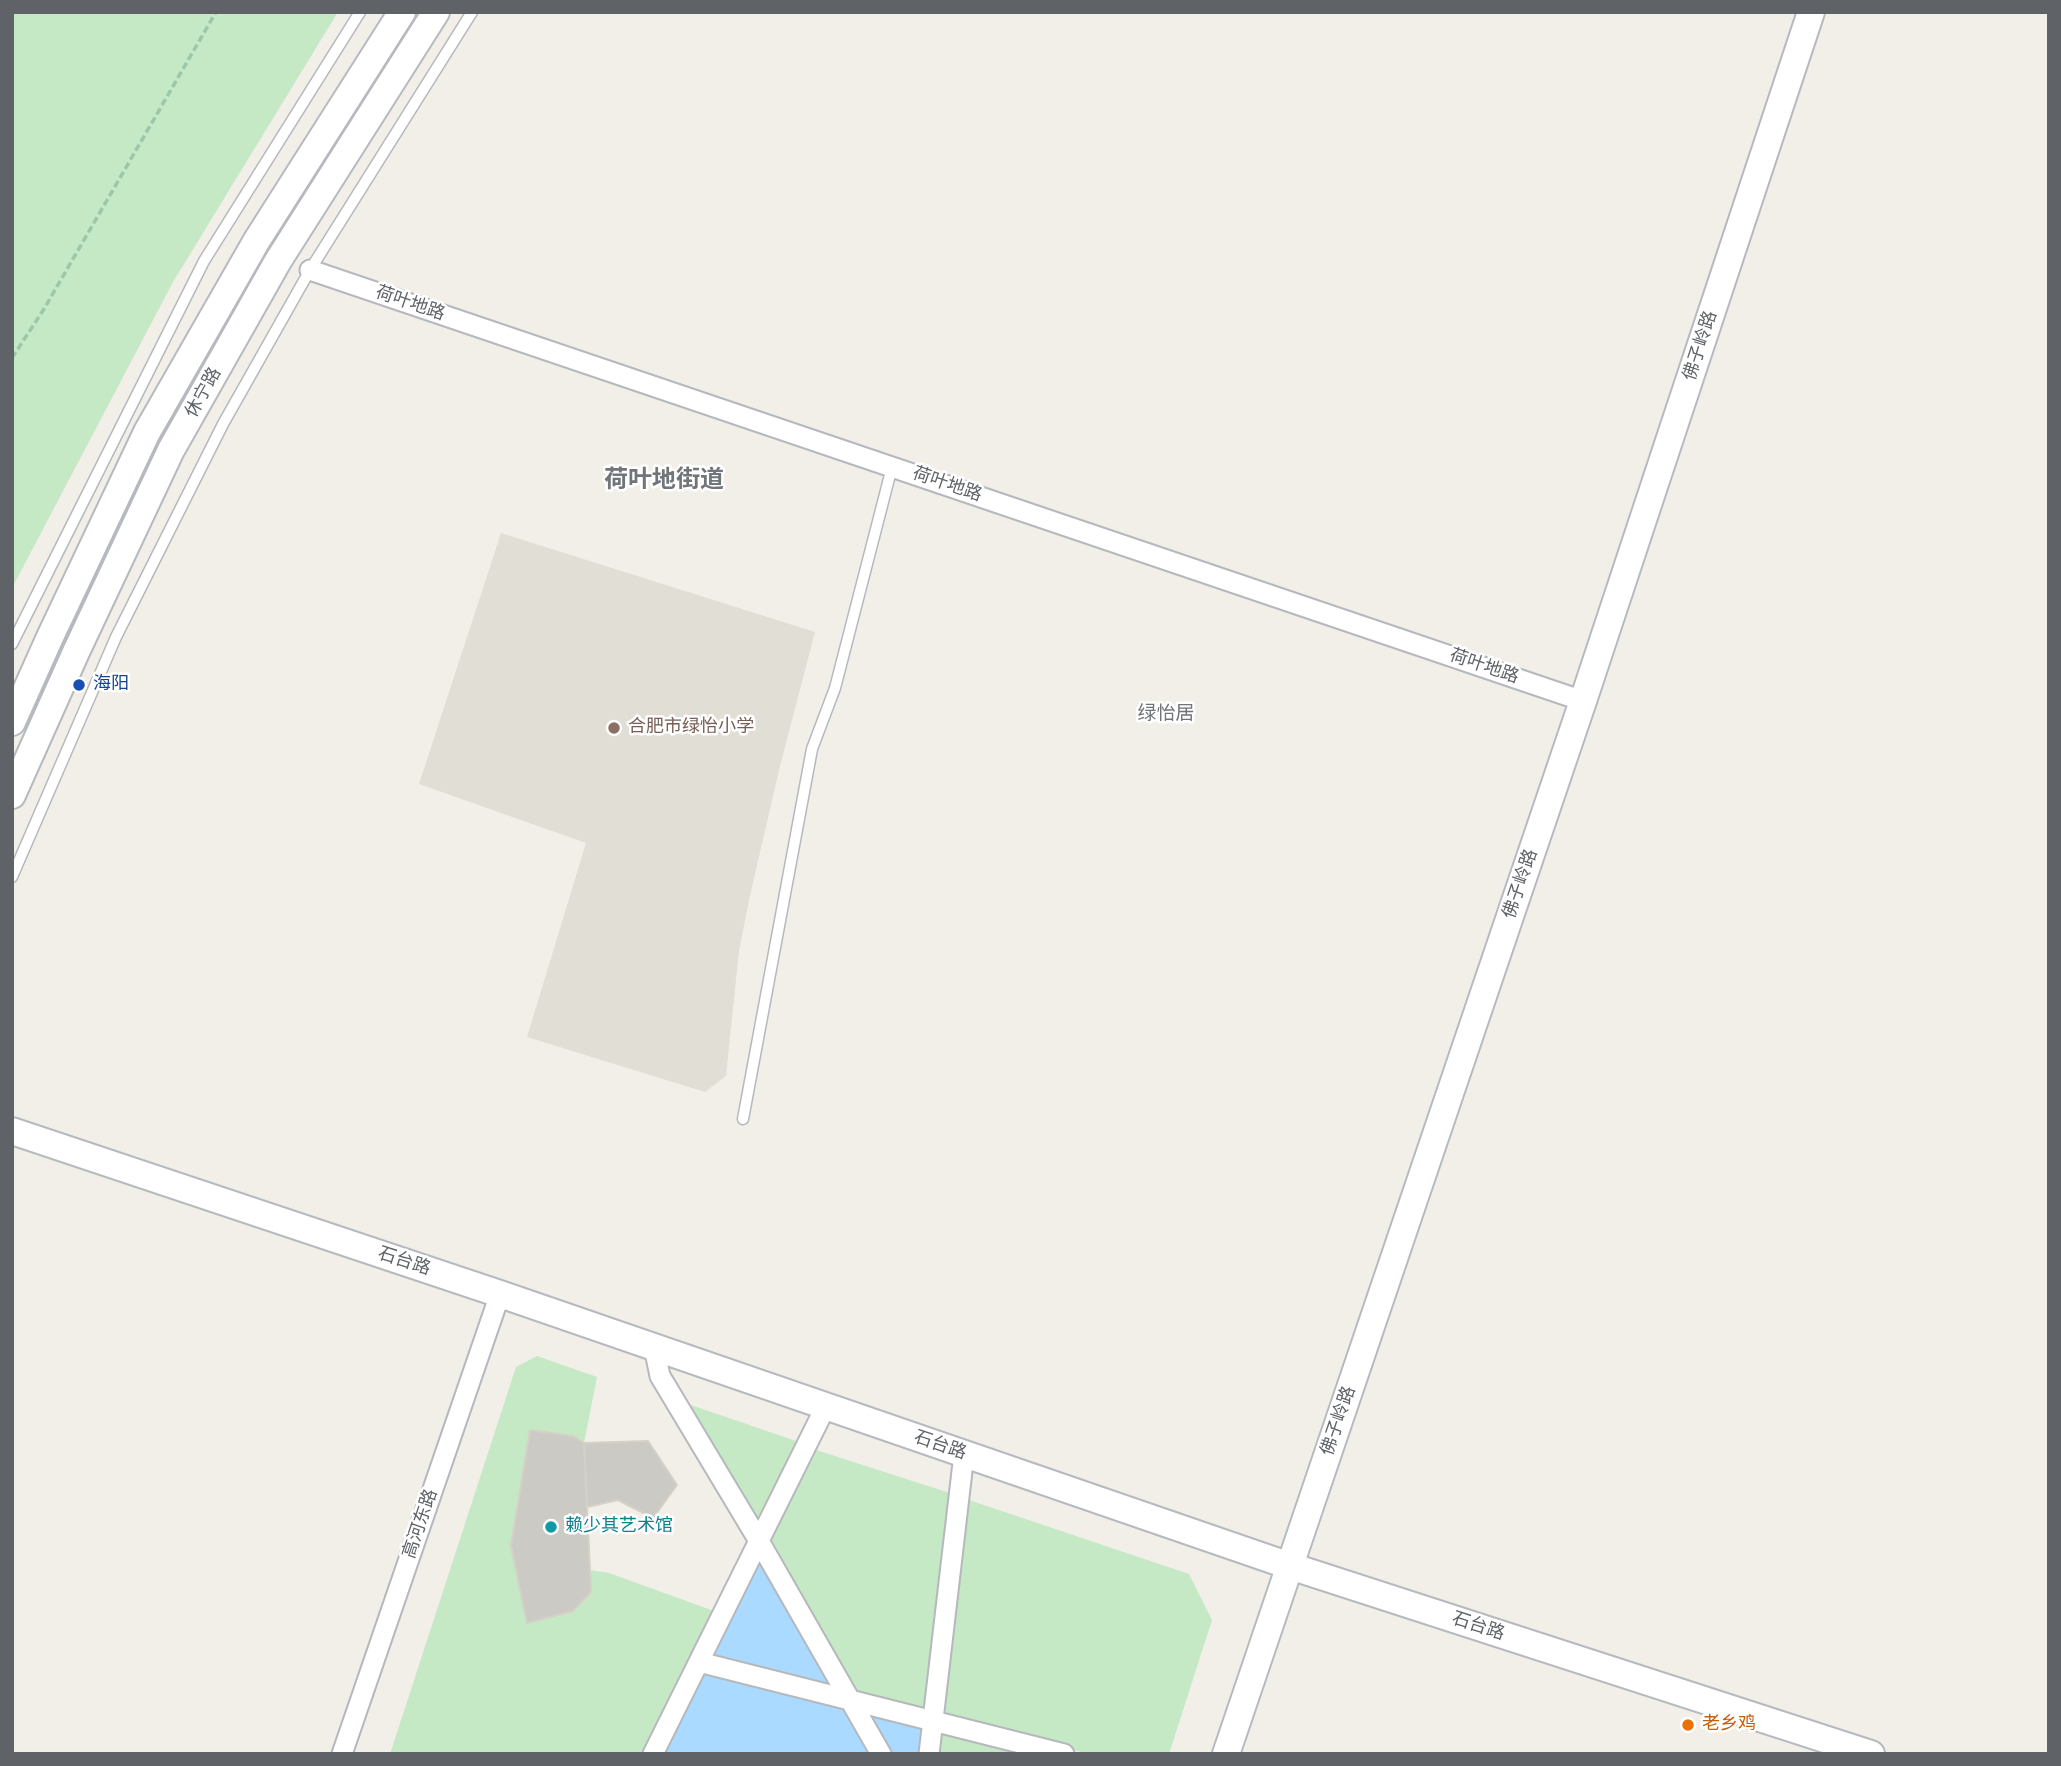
<!DOCTYPE html>
<meta charset="utf-8">
<style>
body{margin:0}
#map{position:relative;width:2061px;height:1766px;overflow:hidden;background:#f1efe8;font-family:"Nunito Sans",sans-serif}
canvas{display:block}
.frame{position:absolute;inset:0;border:14px solid #5f6368;pointer-events:none}
</style>
<div id="map">
<canvas width="2061" height="1766"></canvas>
<div class="frame"></div>
</div>
<script>
const ctx = document.querySelector('canvas').getContext('2d');
ctx.lineJoin = 'round';
function fillPath(path, color) {
  ctx.fillStyle = color;
  ctx.fill(path, 'evenodd');
}
function stroke(path, color, width, dash) {
  ctx.strokeStyle = color;
  ctx.lineWidth = width;
  ctx.lineCap = dash ? 'butt' : 'round';
  ctx.setLineDash(dash || []);
  ctx.stroke(path);
}
function drawText(font, color, halo, rows, align = 'center') {
  ctx.font = font + ' "Nunito Sans","Noto Sans SC",sans-serif';
  ctx.lineWidth = 5;
  ctx.setLineDash([]);
  ctx.textBaseline = 'middle';
  ctx.strokeStyle = halo;
  ctx.fillStyle = color;
  for (const [text, x, y, turn = 0] of rows) {
    ctx.save();
    ctx.translate(x, y);
    ctx.rotate((+turn || 0) * Math.PI / 180);
    ctx.textAlign = isNaN(turn) ? turn : align;
    if (halo) ctx.strokeText(text, 0, 0);
    ctx.fillText(text, 0, 0);
    ctx.restore();
  }
}
fillPath(new Path2D(`
 M501 533 815 632 780 766 749 900 739 951 726 1076 705 1092 527 1037 586 843 419 784Z`), '#e1ded6');
fillPath(new Path2D(`
 M12 12H338L173 282 12 588Z
 M537 1356 597 1377 584 1443 573 1436 530 1430 511 1546 527 1623 573 1611 591 1592 590 1570 609 1573 714 1611 644 1754H390L516 1367Z
 M685 1403 799 1442 756 1526Z
 M813 1449 953 1494 926 1712 849 1692 764 1544Z
 M966 1499 1189 1574 1212 1620 1169 1754H1090L941 1717Z
 M939 1733 1024 1754H936Z`), '#c5e8c5');
fillPath(new Path2D(`
 M760 1550 840 1690 709 1656Z
 M703 1671 926 1729 923 1754H662Z`), '#aadaff');
const building = new Path2D(`
 M530 1430 573 1436 584 1443 591 1592 573 1611 527 1623 511 1546Z
 M648 1441 677 1485 653 1518 618 1500 587 1507 584 1443Z`);
fillPath(building, '#cccac5');
stroke(building, '#d6d1c6', 2);
const lane = new Path2D(`
 M12 644 204 261 360 12
 M12 877 116 637 223 424 310 270 472 12
 M743 1119 812 749 835 688 892 467`);
const street = new Path2D(`
 M310 270 1583 701
 M654 1347 660 1376 759 1541 881 1754
 M699 1662 1064 1754
 M342 1754 500 1294
 M653 1754 826 1406
 M929 1754 964 1454`);
const secondary = new Path2D(`
 M12 722 50 637 147 432 257 240 402 12
 M12 795 76 652 171 450 278 261 436 12
 M12 1131 500 1294 1290 1566 1871 1754
 M1226 1754 1583 701 1811 12`);
stroke(lane, '#b5b8bc', 13);
stroke(street, '#b5b8bc', 23);
stroke(secondary, '#b6babf', 30);
stroke(new Path2D(`
 M12 358 44 309 216 12`), '#9cc7a9', 3.5, [7, 3.5]);
stroke(lane, '#fff', 10);
stroke(street, '#fff', 19);
stroke(secondary, '#fff', 26);
for (const [x, y, r, color] of [
 [79,685,7,"#1a4fb4"],
 [614,728,7,"#8d6e63"],
 [551,1527,7,"#0f9aa8"],
 [1688,1725,7,"#e8710a"]
]) {
  const dot = new Path2D();
  dot.arc(x, y, r, 0, 2 * Math.PI);
  ctx.fillStyle = color;
  ctx.fill(dot);
  stroke(dot, '#fff', 2.5);
}
drawText('18px', '#5f6368', '#fff', [
 ["荷叶地路",410,304,19],
 ["佛子岭路",1701,346,-72],
 ["休宁路",204,393,-61],
 ["荷叶地路",947,485,19],
 ["荷叶地路",1484,667,19],
 ["佛子岭路",1521,884,-71],
 ["石台路",404,1262,18],
 ["佛子岭路",1339,1421,-71],
 ["石台路",940,1446,19],
 ["高河东路",421,1524,-71],
 ["石台路",1478,1627,18]
]);
drawText('18px', '#164399', '#fff', [
 ["海阳",93,685]
], 'left');
drawText('18px', '#785e54', '#fff', [
 ["合肥市绿怡小学",628,728]
], 'left');
drawText('18px', '#0d838f', '#fff', [
 ["赖少其艺术馆",565,1527]
], 'left');
drawText('18px', '#c56008', '#fff', [
 ["老乡鸡",1702,1725]
], 'left');
drawText('19px', '#70757a', '#fff', [
 ["绿怡居",1166,714]
]);
drawText('bold 24px', '#70757a', '#fff', [
 ["荷叶地街道",664,481]
]);
</script>
